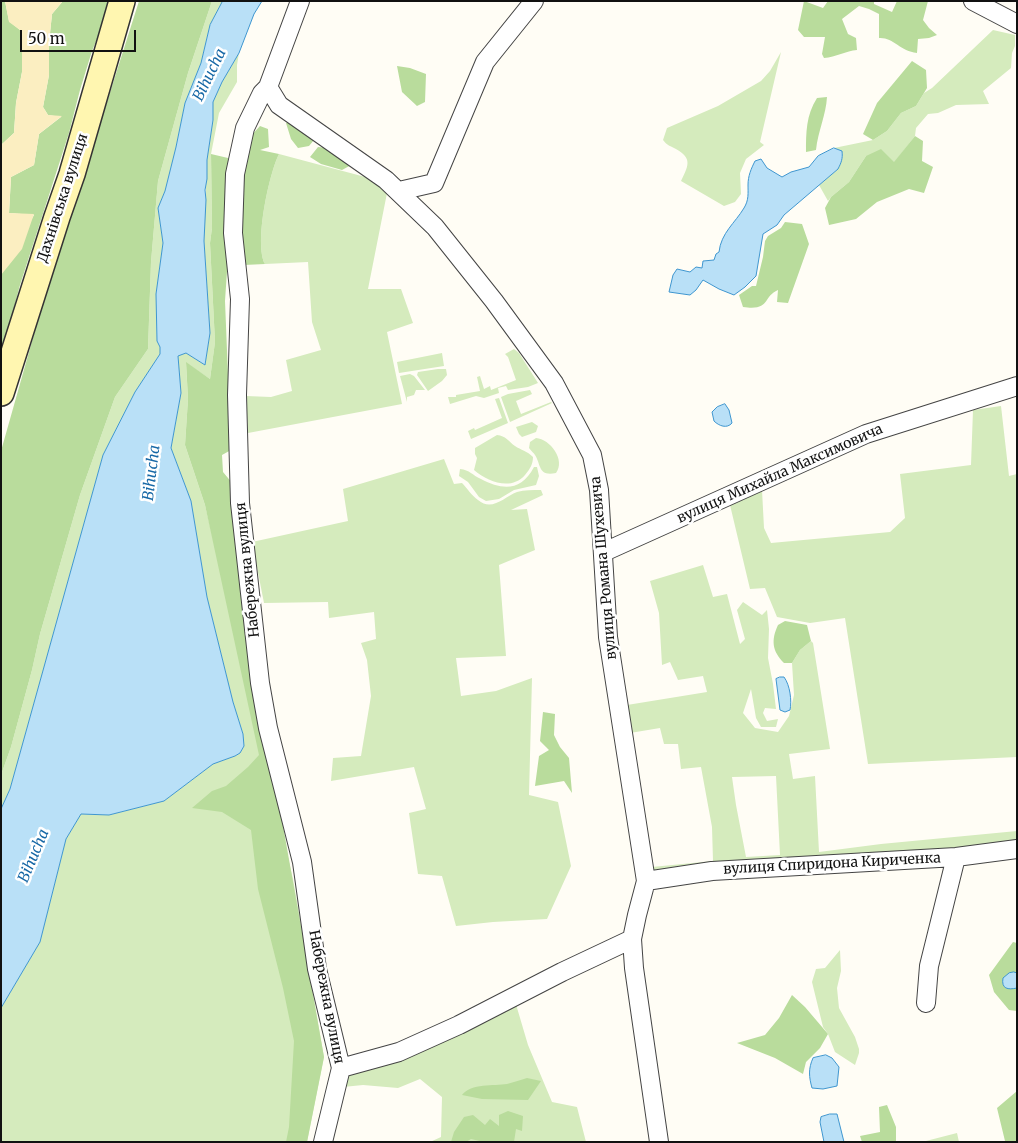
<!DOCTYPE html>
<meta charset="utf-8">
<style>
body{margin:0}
#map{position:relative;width:1018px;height:1143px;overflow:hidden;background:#fffdf5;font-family:Merriweather,serif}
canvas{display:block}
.frame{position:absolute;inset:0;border:2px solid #111;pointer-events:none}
.scale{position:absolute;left:20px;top:30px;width:116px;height:22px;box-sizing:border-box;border:2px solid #111;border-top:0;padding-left:6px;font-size:15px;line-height:18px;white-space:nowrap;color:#111;-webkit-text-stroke:4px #fff;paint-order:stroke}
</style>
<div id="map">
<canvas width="1018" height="1143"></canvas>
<div class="frame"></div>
<div class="scale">50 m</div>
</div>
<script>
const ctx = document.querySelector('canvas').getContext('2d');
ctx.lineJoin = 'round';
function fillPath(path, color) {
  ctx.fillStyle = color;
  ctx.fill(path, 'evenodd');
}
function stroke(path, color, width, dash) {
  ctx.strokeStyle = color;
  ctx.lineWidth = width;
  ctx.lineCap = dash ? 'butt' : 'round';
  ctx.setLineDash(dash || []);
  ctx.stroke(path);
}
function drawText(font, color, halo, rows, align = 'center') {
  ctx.font = font + ' Merriweather,serif';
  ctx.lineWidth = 5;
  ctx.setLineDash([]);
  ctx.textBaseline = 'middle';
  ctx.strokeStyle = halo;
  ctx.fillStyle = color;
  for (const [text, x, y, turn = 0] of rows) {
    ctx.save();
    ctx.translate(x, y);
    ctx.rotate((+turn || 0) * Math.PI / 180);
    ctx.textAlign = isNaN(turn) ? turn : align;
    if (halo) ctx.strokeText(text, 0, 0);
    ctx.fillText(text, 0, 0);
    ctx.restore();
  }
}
fillPath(new Path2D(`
 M212 1H223L210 25 201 63 185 103 176 147 165 191 158 208 163 243 156 294 157 341 160 347V354L135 392 103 455 10 789 1 809V775L11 747 32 670 40 634 80 495 115 397 148 349 151 262 158 181 188 73Z
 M993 30 1015 35V46L1012 53 1011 68 983 91 989 104 956 105 938 113 928 114 916 128 915 136 894 163 866 156 849 182 831 197 828 201 819 185 838 169 842 151 834 148 873 140 887 131 901 113 916 106 924 93 932 88Z
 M781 52 760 142 764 145 746 159 740 173 741 194 735 202 724 206 681 181C690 163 692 157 672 147 668 145 666 144 663 140L667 128 718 106 761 81 770 71Z
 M239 53 237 65V82L219 113 211 154 212 228 210 243 215 342 210 379 186 363 188 399 185 445 205 505 293 879 324 1057 307 1142H1V1008L40 942 66 839 81 814 109 815 164 801 213 764 235 756 240 753 244 746 243 734 233 702 207 597 191 501 171 448 181 393 178 356 186 353 205 365 210 333 204 241 207 160 213 120V102L222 82Z
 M279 154 369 178 387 193 368 289H401L413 323 387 332 402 404 248 433 246 396 271 397 292 391 286 360 321 350 312 322 308 262 265 264C254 243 269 174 279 154Z
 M514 349 519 353 538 383 528 387 508 390 506 386 498 388 499 393 484 398 476 396 450 404 448 397H456V395L480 391 477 377 480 376 484 389 490 386 491 390 516 380 508 357 505 354Z
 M442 353 444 366 399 373 397 362Z
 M438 369H446L447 375 442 381 428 391 417 375 418 372Z
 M410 374 414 376 425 390H416L414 395 407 397V402L400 376Z
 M530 390 532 394 516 401 521 414 551 402 552 403 510 422 501 397 508 394Z
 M499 398 508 423 471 439 468 431 474 428 475 430 502 418 495 399Z
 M1001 406 1009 476 1017 474V757L868 764 845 618 810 623 777 617 765 588 750 589 730 505 762 490 764 528 771 543 890 532 905 518 900 474 971 465 973 410Z
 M532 422 538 426 536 432 522 437 519 434 516 427Z
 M497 435C506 436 508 441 515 446 521 450 527 451 533 457 533 464 530 469 525 475 511 491 488 482 474 470L477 458 475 454V448Z
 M536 438C550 439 566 460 556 473 538 477 541 464 535 455 534 453 531 451 529 448L530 442Z
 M444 459 454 484 462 483C467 488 472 496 478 500 492 512 504 497 517 492 524 490 533 490 541 490L543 495 511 510 527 509 535 550 499 565 506 656 456 658 461 696 496 691 532 678 529 795 558 802 571 866 547 919 493 922 456 926 442 876 418 874 409 813 426 809 414 767 331 781 333 758 361 756 371 696 367 660 361 643 376 639 374 612 329 618 328 602 264 603 252 542 348 521 343 489Z
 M534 467H537L539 476 536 485 514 490 499 499 486 501 479 497 468 482 459 476 460 469C470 470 472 475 481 479 502 490 521 492 534 467Z
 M703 565 713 597 727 594 740 644 745 639 737 610 743 602 762 615 767 610 769 629 768 658 773 684 776 709 765 708 763 713 767 721 778 719 776 727H761L756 718 751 689 743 713 755 728 778 732 789 716 794 695 792 663 800 650 811 641 813 643 830 749 789 754 793 779 815 776 819 852 881 844 1017 831V843L810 861 657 872 652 867 713 861 712 827 701 767 681 769 678 744H664L660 728 630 733 627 705 707 692 703 676 678 680 670 662 662 665 659 613 650 581ZM776 776 780 855 746 857 736 805 732 777Z
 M840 950 841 971 837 988 839 1008 855 1037 859 1049V1053L855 1065 835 1052 828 1034 823 1027 812 982 816 969 825 968Z
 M515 1001 528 1045 552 1102 577 1107 586 1142H430L441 1137 442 1097 420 1079 398 1088 363 1085 343 1087 346 1077 415 1053Z
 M957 1133 959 1142H922Z`), '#d5ebbd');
fillPath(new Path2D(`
 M1 1H5L9 21 20 30 22 53V72L16 103 14 133 1 145Z
 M63 1H108L106 17 92 51 80 90 69 133 20 285 1 357V275L34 215 9 213 11 177 34 165 39 134 61 117 48 115 43 107 49 75V43L52 14Z
 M139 1H212L188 73 158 181 151 262 148 349 115 397 80 495 40 634 32 670 11 747 1 775V451L55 260 81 184Z
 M804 1 823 8 828 1H874V4L892 12 897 1H928L923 20 929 28 937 35 929 38 918 39 917 53C900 51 893 37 879 38V14L869 9 859 6 842 19 848 34 856 38 857 50C846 51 836 57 824 58L822 54 825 37H804L798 30Z
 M912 61 926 70 927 88 916 106 901 113 887 131 873 140 863 134 877 103Z
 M397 66 410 68 426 74 425 102 417 106 402 92Z
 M827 97C826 115 818 131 816 150L806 152C806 133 806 115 817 98Z
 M297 122 313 133 314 140 309 146 298 148 291 139 286 123Z
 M260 126 268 129 269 147 260 150 279 154C269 174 254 243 265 264L244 265 236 228 247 140Z
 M915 136 923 141 922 161 933 167 924 193 909 189 877 202 856 219 829 225 825 208 831 197 849 182 866 156 881 149 894 162Z
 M318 147 339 149 353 164 342 170 321 164 310 157Z
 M211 154 228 158 232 176 230 227 225 301 231 450 222 455 223 472 233 484 271 758 324 1057 307 1142H286L289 1127 294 1041 283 988 258 889 251 830 222 812 192 808 212 791 226 786 248 767 259 755 205 505 185 445 188 399 186 362 210 379 215 342 210 243 212 228Z
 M785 222 802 224 809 244 788 303 777 302 778 290C762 297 771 311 743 307L739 295 752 286H756L763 257 765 241 768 236 781 228Z
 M785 621 807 625 811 641 800 650 792 663H784C772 651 771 640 778 625Z
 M543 712 555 714 554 735 560 747 569 758 572 793 564 781 535 786 539 756 549 750 540 741Z
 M1013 942 1017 943V1011L1009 1010 994 992 989 975Z
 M792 995 805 1007 828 1034 820 1048 806 1062 803 1074 775 1058 737 1043 765 1035 779 1018Z
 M527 1078 541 1081 528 1100 482 1099 462 1095C471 1083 494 1086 507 1084 514 1082 521 1080 527 1078Z
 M1017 1091V1142L1005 1141 997 1108Z
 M887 1105 896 1127V1142H862L860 1136 880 1132 879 1107Z
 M508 1111 523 1116 522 1131 516 1129 514 1142H484L471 1139 466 1142H451L454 1132 464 1117 473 1115 485 1125 490 1119 499 1126V1115Z`), '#b9dc9c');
fillPath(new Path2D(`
 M5 1H63L52 14 49 43V75L43 107 48 115 62 116 39 134 34 165 11 177 9 213 34 214 22 249 1 275V145L14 133 16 103 22 72V53L20 30 9 22Z`), '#fbeec1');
const water = new Path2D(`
 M223 1H262L254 14 239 53 222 82 213 102V120L207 160V179L205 190 206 200 204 241 210 333 205 365 186 353 178 356 181 393 171 448 191 501 207 597 233 702 243 734 244 746 240 753 235 756 213 764 164 801 109 815 81 814 66 839 40 942 1 1008V809L10 789 103 455 135 392 160 354V347L157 341 156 294 163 243 158 208 165 191 176 147 185 103 201 63 210 25Z
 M834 148 842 151C843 159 841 163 838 169L784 215 777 225 763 234 756 276 745 287 734 295 719 289 703 280 696 290 690 295 669 292 673 275 677 269 690 272 696 267 702 268 703 261 714 260 716 254 719 252C721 233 735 223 744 208 749 200 748 193 748 185 748 176 751 169 755 161L761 159 767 168 782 177 791 172 809 167 818 156Z
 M725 404 729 410 732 423C727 429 719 426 714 421L712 412 717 407Z
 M780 677H784C790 685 792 701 790 710L785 712 780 710 776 679Z
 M1014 972 1017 973V988C1008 990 1001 989 1003 978L1009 973Z
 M826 1055 832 1058 839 1067 837 1086 823 1089 812 1088C809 1077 808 1069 813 1058Z
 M830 1114H837L844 1142H824L820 1122 821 1117Z`);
fillPath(water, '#b9e0f7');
stroke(water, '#3f96cf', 1);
const street = new Path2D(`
 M300 1 268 87 262 93 245 128 235 174 233 233 240 299 237 395 240 503 260 683 268 728 302 862 317 969 341 1068 323 1142
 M973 1 1017 24
 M268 87 279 105 386 180 435 227 494 301 554 383 592 455 599 490 608 637 646 881 637 915 632 939 634 968 659 1142
 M399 191 434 183 485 62 534 1
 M604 552 866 434 1017 386
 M646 881 712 871 956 857 1017 849
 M926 1003 929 966 956 857
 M341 1068 399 1052 459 1025 562 972 632 939`);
const secondary = new Path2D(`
 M1 393 57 217 72 174 122 1`);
stroke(street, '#444', 20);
stroke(secondary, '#333', 28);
stroke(street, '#fff', 18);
stroke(secondary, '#fff6b0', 25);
drawText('14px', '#111', '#fff', [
 ["Дахнівська вулиця",63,198,-72],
 ["вулиця Михайла Максимовича",780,474,-24],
 ["вулиця Романа Шухевича",604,568,-95],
 ["Набережна вулиця",248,570,-96],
 ["вулиця Спиридона Кириченка",832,864,-3],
 ["Набережна вулиця",326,997,79]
]);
drawText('italic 15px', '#1768a6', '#fff', [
 ["Bihucha",210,75,-64],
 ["Bihucha",152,473,-83],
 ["Bihucha",34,856,-67]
]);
</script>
